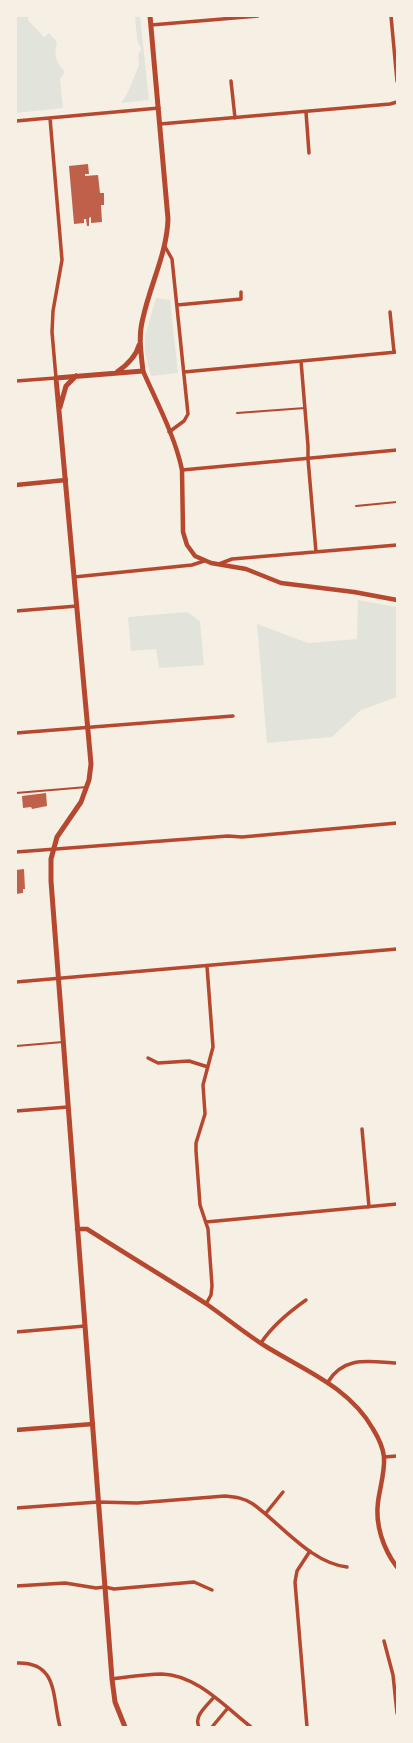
<!DOCTYPE html>
<style>
body{margin:0}
#map{position:relative;width:413px;height:1743px;overflow:hidden;background:#f6efe4;font-family:Poppins,sans-serif}
canvas{display:block}
.frame{position:absolute;inset:0;border:17px solid #f6efe4;pointer-events:none}
</style>
<div id="map">
<canvas width="413" height="1743"></canvas>
<div class="frame"></div>
</div>
<script>
const ctx = document.querySelector('canvas').getContext('2d');
ctx.lineJoin = 'round';
function fillPath(path, color) {
  ctx.fillStyle = color;
  ctx.fill(path, 'evenodd');
}
function stroke(path, color, width, dash) {
  ctx.strokeStyle = color;
  ctx.lineWidth = width;
  ctx.lineCap = dash ? 'butt' : 'round';
  ctx.setLineDash(dash || []);
  ctx.stroke(path);
}
fillPath(new Path2D(`
 M16 16H28V20L44 37 49 33 57 42C54 57 55 60 65 72L60 79 63 108 16 113Z
 M135 16H140L149 100 121 103 127 94 139 65 138 56 141 49 137 39Z
 M156 298 170 300 178 373 151 376 145 353V336Z
 M358 600 397 607V697L361 710 332 737 267 743 257 624 308 643 357 639Z
 M187 612 200 621 204 665 159 668 156 649 131 651 128 617Z`), '#e2e4dc');
fillPath(new Path2D(`
 M88 164 89 174H85V176L98 175 100 193H104V205H101L102 222 91 223V217L89 218V226H87L86 219H84V223L74 224 69 166Z
 M46 793 47 806 32 809 31 807 23 808 22 796Z
 M24 869 25 889H23V893L16 894V870Z`), '#bf614a');
stroke(new Path2D(`
 M237 413 305 408
 M356 506 397 502
 M16 793 87 787
 M16 1046 63 1042`), '#b5482f', 2);
stroke(new Path2D(`
 M391 16 397 81
 M151 25 258 16
 M231 81 235 118
 M306 112 309 153
 M16 121 159 108
 M160 124 390 104 397 102
 M164 245 172 259 188 414 184 421 169 432
 M177 305 241 299V292
 M390 312 394 352
 M301 361 308 446V459L316 552
 M184 372 397 352
 M16 381 56 378 52 332 53 311 62 260 50 118
 M182 470 397 450
 M219 564 232 559 397 545
 M74 577 192 565 204 561
 M16 611 77 606
 M16 733 233 716
 M16 852 228 836 242 837 397 823
 M16 982 397 949
 M148 1058 158 1063 189 1061 208 1067
 M16 1111 68 1107
 M362 1129 369 1207
 M206 1222 397 1204
 M206 1304 211 1295 212 1286 208 1229 200 1205 196 1151V1143L205 1114 203 1085 213 1047 207 966
 M16 1332 85 1326
 M261 1343C272 1326 289 1312 306 1300
 M328 1382C344 1355 370 1362 397 1363
 M384 1457 397 1456
 M16 1508 98 1502 137 1503 225 1496C236 1497 244 1498 253 1504 282 1525 311 1563 347 1567
 M266 1513 283 1492
 M16 1586 65 1583 96 1588 105 1587 114 1589 194 1582 212 1590
 M384 1641 393 1675 397 1713
 M16 1663C59 1661 52 1698 60 1727
 M112 1679C128 1677 145 1674 162 1674 197 1675 225 1707 251 1727
 M199 1727C193 1716 208 1705 214 1697
 M212 1727 227 1709
 M307 1727 295 1582 297 1571 310 1551`), '#b5482f', 3.5);
stroke(new Path2D(`
 M143 371C157 403 175 436 182 470L183 532 187 545 195 556 211 563 246 569 281 583 354 592 397 600
 M16 485 66 480
 M77 1229H87C126 1254 166 1278 205 1303 224 1316 242 1331 262 1344 301 1369 349 1386 373 1429 378 1437 383 1448 384 1457 385 1472 380 1487 378 1502 375 1524 383 1549 397 1567
 M16 1430 93 1424`), '#b5482f', 4.5);
stroke(new Path2D(`
 M117 372C127 365 136 357 139 345
 M60 407 66 386 76 376
 M125 1727 115 1702 112 1679 51 881V859L57 837 81 802 89 780 91 764 56 378 143 371C141 353 138 336 143 318 150 285 167 253 168 219L150 16`), '#b5482f', 5);
</script>
